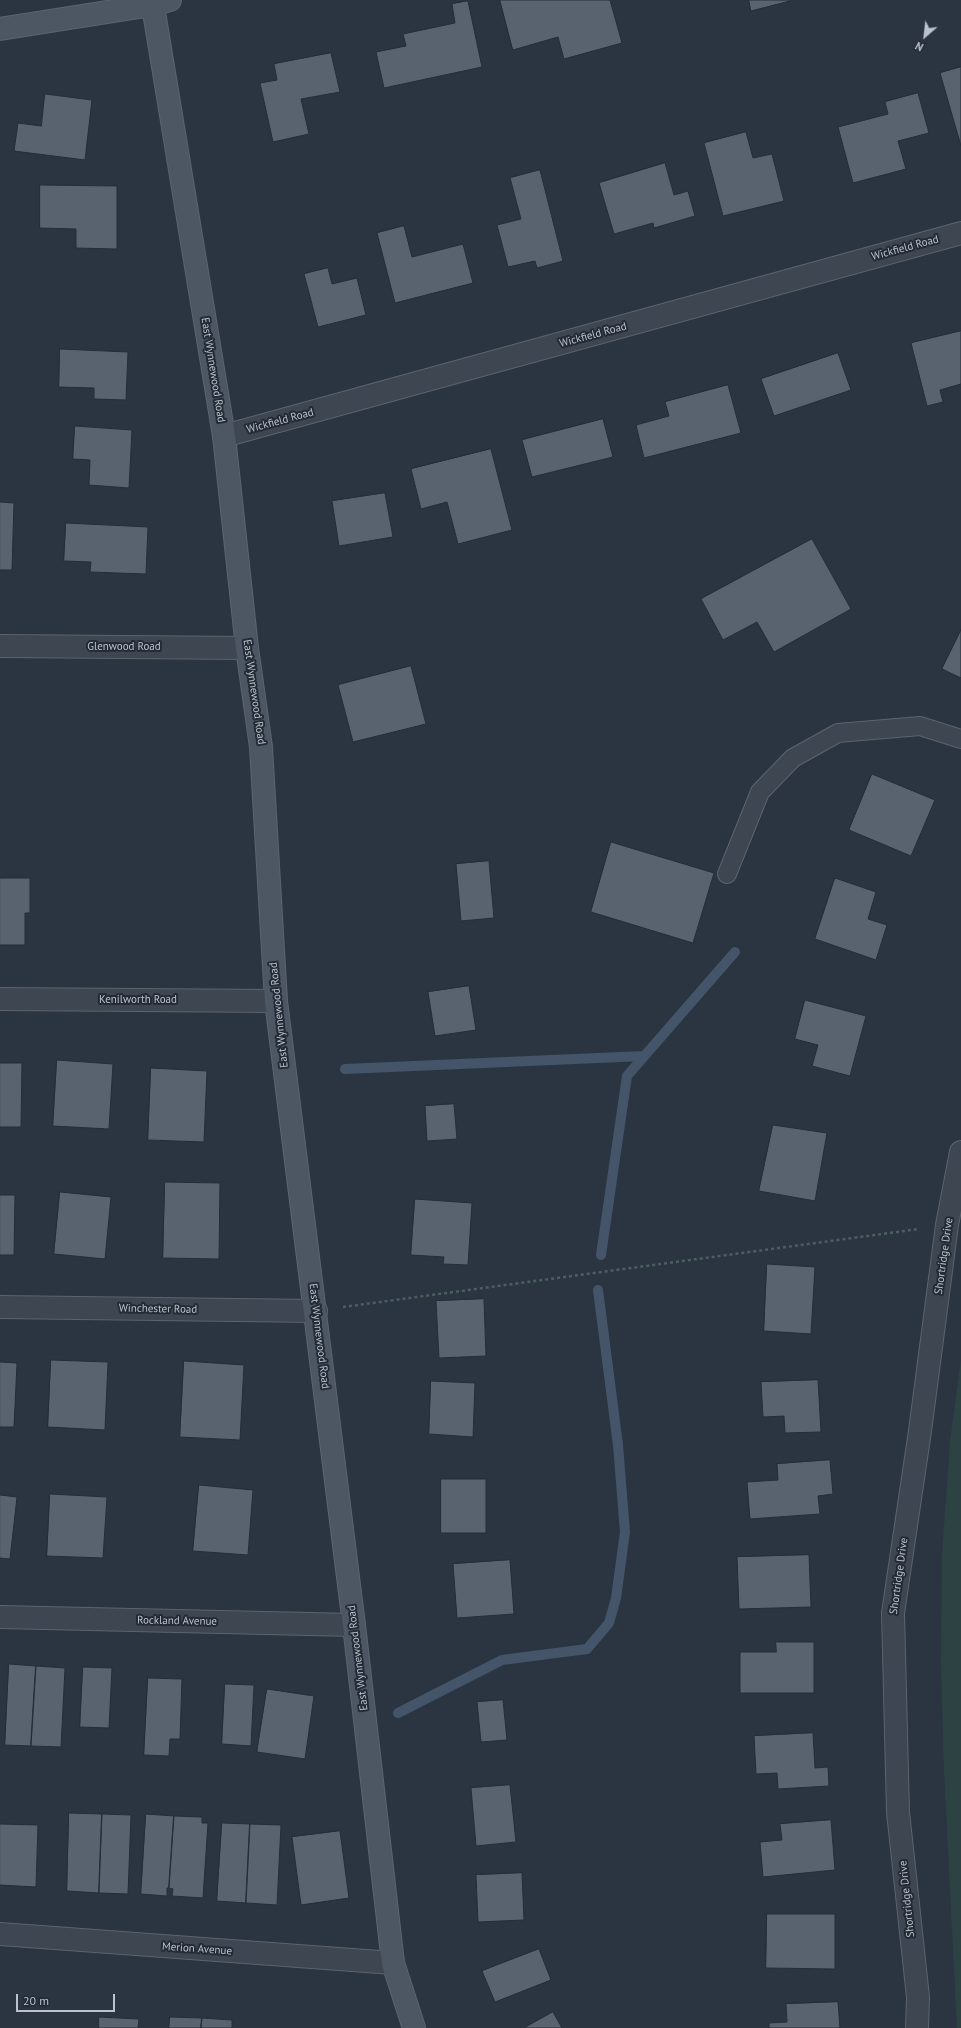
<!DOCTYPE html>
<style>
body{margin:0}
#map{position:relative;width:961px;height:2028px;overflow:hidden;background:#2a3541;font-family:"PT Sans",sans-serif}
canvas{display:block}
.north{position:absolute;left:905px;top:16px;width:40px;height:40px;-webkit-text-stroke:3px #232b36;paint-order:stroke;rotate:208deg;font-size:11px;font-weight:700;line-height:16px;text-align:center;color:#bbc2cb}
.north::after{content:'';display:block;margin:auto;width:14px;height:18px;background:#bbc2cb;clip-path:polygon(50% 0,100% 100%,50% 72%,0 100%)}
.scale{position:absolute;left:16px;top:1994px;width:99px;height:18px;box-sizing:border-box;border:2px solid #bbc2cb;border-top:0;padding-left:5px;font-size:12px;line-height:14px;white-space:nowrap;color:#bbc2cb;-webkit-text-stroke:3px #232b36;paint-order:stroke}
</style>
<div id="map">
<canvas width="961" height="2028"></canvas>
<div class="north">N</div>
<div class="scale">20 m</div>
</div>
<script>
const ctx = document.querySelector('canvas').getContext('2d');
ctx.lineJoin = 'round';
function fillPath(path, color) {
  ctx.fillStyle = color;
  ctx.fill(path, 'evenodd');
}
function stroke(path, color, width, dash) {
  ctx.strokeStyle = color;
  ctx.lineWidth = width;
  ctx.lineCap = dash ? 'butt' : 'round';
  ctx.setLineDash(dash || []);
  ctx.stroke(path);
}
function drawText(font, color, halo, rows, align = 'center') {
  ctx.font = font + ' "PT Sans",sans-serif';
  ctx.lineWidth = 4;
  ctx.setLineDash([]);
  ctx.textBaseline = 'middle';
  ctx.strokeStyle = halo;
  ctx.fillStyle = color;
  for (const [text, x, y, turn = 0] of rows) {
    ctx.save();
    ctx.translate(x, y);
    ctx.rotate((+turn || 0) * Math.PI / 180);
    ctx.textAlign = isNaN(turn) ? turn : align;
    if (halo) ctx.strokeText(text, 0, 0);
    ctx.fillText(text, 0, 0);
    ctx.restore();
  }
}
fillPath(new Path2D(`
 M961 1360V2028H957L944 1771 941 1664 942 1554 950 1441Z`), '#2d4243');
stroke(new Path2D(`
 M345 1069 644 1056
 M601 1255 627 1076 735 952
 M398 1713 502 1660 587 1649 609 1623 616 1598 625 1532 618 1445 598 1290`), '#445569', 10);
const building = new Path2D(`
 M500 0H610L622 43 564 59 558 37 513 50Z
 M749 0H789L790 1 751 11Z
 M468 1 482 67 384 88 376 52 406 46 403 34 455 23 452 4Z
 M331 53 340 92 301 99 309 134 273 142 260 83 277 80 274 64Z
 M961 67V146L940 73Z
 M918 93 929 133 898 141 906 169 853 183 838 127 888 114 885 102Z
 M45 94 92 100 85 160 14 151 18 123 41 126Z
 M746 132 753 158 772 154 784 201 723 216 704 143Z
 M665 163 674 195 688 191 695 216 654 228 653 223 614 234 599 183Z
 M540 170 563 261 537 268 535 261 508 267 497 225 521 219 510 178Z
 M40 185 117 186V249L76 248V229L40 228Z
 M404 226 412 257 463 244 473 283 395 303 377 233Z
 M328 268 332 284 357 278 366 315 318 327 304 274Z
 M961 331V384L940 390 943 402 927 406 911 343Z
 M60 349 128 352 126 400 94 399V388L59 387Z
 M838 353 851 390 774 416 761 379Z
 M728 385 741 433 644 458 636 425 669 416 665 402Z
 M603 419 613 457 532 477 522 440Z
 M75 426 132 430 129 488 89 485 90 460 73 459Z
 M491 449 512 530 458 544 447 502 421 509 411 469Z
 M385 493 393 537 339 546 332 501Z
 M0 502 14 503 12 570H0Z
 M66 523 148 527 146 574 90 572 91 562 64 561Z
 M812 539 851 609 774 652 757 622 723 640 701 599Z
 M961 630V678L942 669Z
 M411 666 426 724 353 742 338 685Z
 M872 774 935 800 911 856 849 830Z
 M611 842 714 873 693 943 591 912Z
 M489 861 494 918 461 921 456 864Z
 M0 878H30V913H25V945H0Z
 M835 878 876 892 868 919 887 925 876 960 815 939Z
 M469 986 476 1030 435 1036 428 992Z
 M805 1000 866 1016 850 1076 812 1066 818 1045 795 1039Z
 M57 1060 113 1064 109 1129 53 1126Z
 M0 1063H22L21 1127H0Z
 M151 1068 207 1071 204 1142 148 1140Z
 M454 1104 457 1139 427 1141 425 1106Z
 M773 1125 827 1133 815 1201 759 1191Z
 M165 1182 220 1183 219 1259 163 1258Z
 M60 1192 111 1197 105 1259 54 1254Z
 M0 1195H15L14 1255H0Z
 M415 1199 472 1203 468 1265 443 1264 444 1257 411 1255Z
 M767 1264 815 1267 811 1334 764 1331Z
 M484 1299 486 1356 439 1358 436 1301Z
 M51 1360 108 1362 105 1430 48 1427Z
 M184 1361 244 1365 240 1440 180 1437Z
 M0 1362 17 1363 14 1427H0Z
 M818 1380 821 1432 785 1433 784 1416 763 1417 761 1382Z
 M431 1381 475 1383 473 1437 429 1434Z
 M830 1460 833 1494 818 1496 820 1514 750 1519 747 1482 778 1480 777 1464Z
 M441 1479H486V1533H441Z
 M199 1485 253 1490 248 1555 193 1551Z
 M50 1494 107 1497 103 1558 47 1556Z
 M0 1495 17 1497 10 1559 0 1558Z
 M809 1555 811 1607 739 1609 737 1557Z
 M510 1560 514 1614 457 1618 453 1564Z
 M776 1642H814V1693H740V1652H776Z
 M9 1664 36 1666 31 1746 5 1745Z
 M36 1666 65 1668 61 1747 31 1746Z
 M83 1667 112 1668 109 1728 80 1727Z
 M148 1678 182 1679 180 1739H170L169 1756 144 1755Z
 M225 1684 254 1685 251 1746 222 1744Z
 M267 1689 314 1696 305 1759 257 1752Z
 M503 1700 507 1740 481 1742 477 1702Z
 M813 1733 815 1768 828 1767 829 1786 778 1789 777 1773 756 1774 754 1736Z
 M510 1785 516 1842 476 1846 471 1788Z
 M69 1813 102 1814 99 1893 67 1891Z
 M102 1814 131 1815 128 1894 99 1893Z
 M146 1814 174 1816 169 1888H167V1896L141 1894Z
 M174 1816 202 1817V1823H208L203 1898 172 1896 173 1889 169 1888Z
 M831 1820 835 1870 763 1877 760 1842 782 1840 780 1824Z
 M222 1823 250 1824 246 1903 217 1901Z
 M0 1824 38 1825 36 1887 0 1885Z
 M250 1824 281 1825 277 1905 246 1903Z
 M340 1831 349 1898 301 1905 292 1837Z
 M522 1873 524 1920 478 1922 476 1875Z
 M767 1914H835V1969L766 1968Z
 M539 1949 551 1980 495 2002 482 1971Z
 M838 2002 840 2028H769V2023L787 2022 786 2004Z
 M553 2012 562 2028H524Z
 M99 2017 139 2019 138 2028H99Z
 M170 2017 202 2018 201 2028H169Z
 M202 2018 232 2020V2028H201Z`);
fillPath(building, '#596370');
stroke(building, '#252d38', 1);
const lane = new Path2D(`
 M727 874 760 792 793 758 838 733 920 726 961 739`);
const street = new Path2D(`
 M224 436 961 233
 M0 646 247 648
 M0 999 276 1001
 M0 1307 316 1311
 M0 1617 354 1625
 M0 1934 393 1963
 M917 2028 918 1997 898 1812 893 1613 920 1431 947 1225 961 1152`);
const secondary = new Path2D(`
 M152 0 224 436 247 648 261 747 276 1001 354 1625 393 1963 414 2028
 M0 29 152 5 170 0`);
stroke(lane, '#5c646e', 20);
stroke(street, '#5c646e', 24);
stroke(secondary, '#5c646e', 24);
stroke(new Path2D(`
 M343 1307 919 1229`), '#4c5f60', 2.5, [3, 3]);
stroke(lane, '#3e4651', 18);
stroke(street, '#3e4651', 22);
stroke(secondary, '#4d5663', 22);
drawText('11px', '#bbc2cb', '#232b36', [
 ["Wickfield Road",905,248,-15],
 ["Wickfield Road",593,335,-15],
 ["East Wynnewood Road",213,370,81],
 ["Wickfield Road",280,421,-15],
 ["Glenwood Road",124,647],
 ["East Wynnewood Road",254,692,82],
 ["Kenilworth Road",138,1000],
 ["East Wynnewood Road",279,1015,-96],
 ["Shortridge Drive",944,1256,-82],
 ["Winchester Road",158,1309,1],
 ["East Wynnewood Road",319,1336,83],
 ["Shortridge Drive",899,1576,-82],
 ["Rockland Avenue",177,1621,1],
 ["East Wynnewood Road",358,1658,-97],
 ["Shortridge Drive",907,1899,-96],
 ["Merion Avenue",197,1949,4]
]);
</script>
